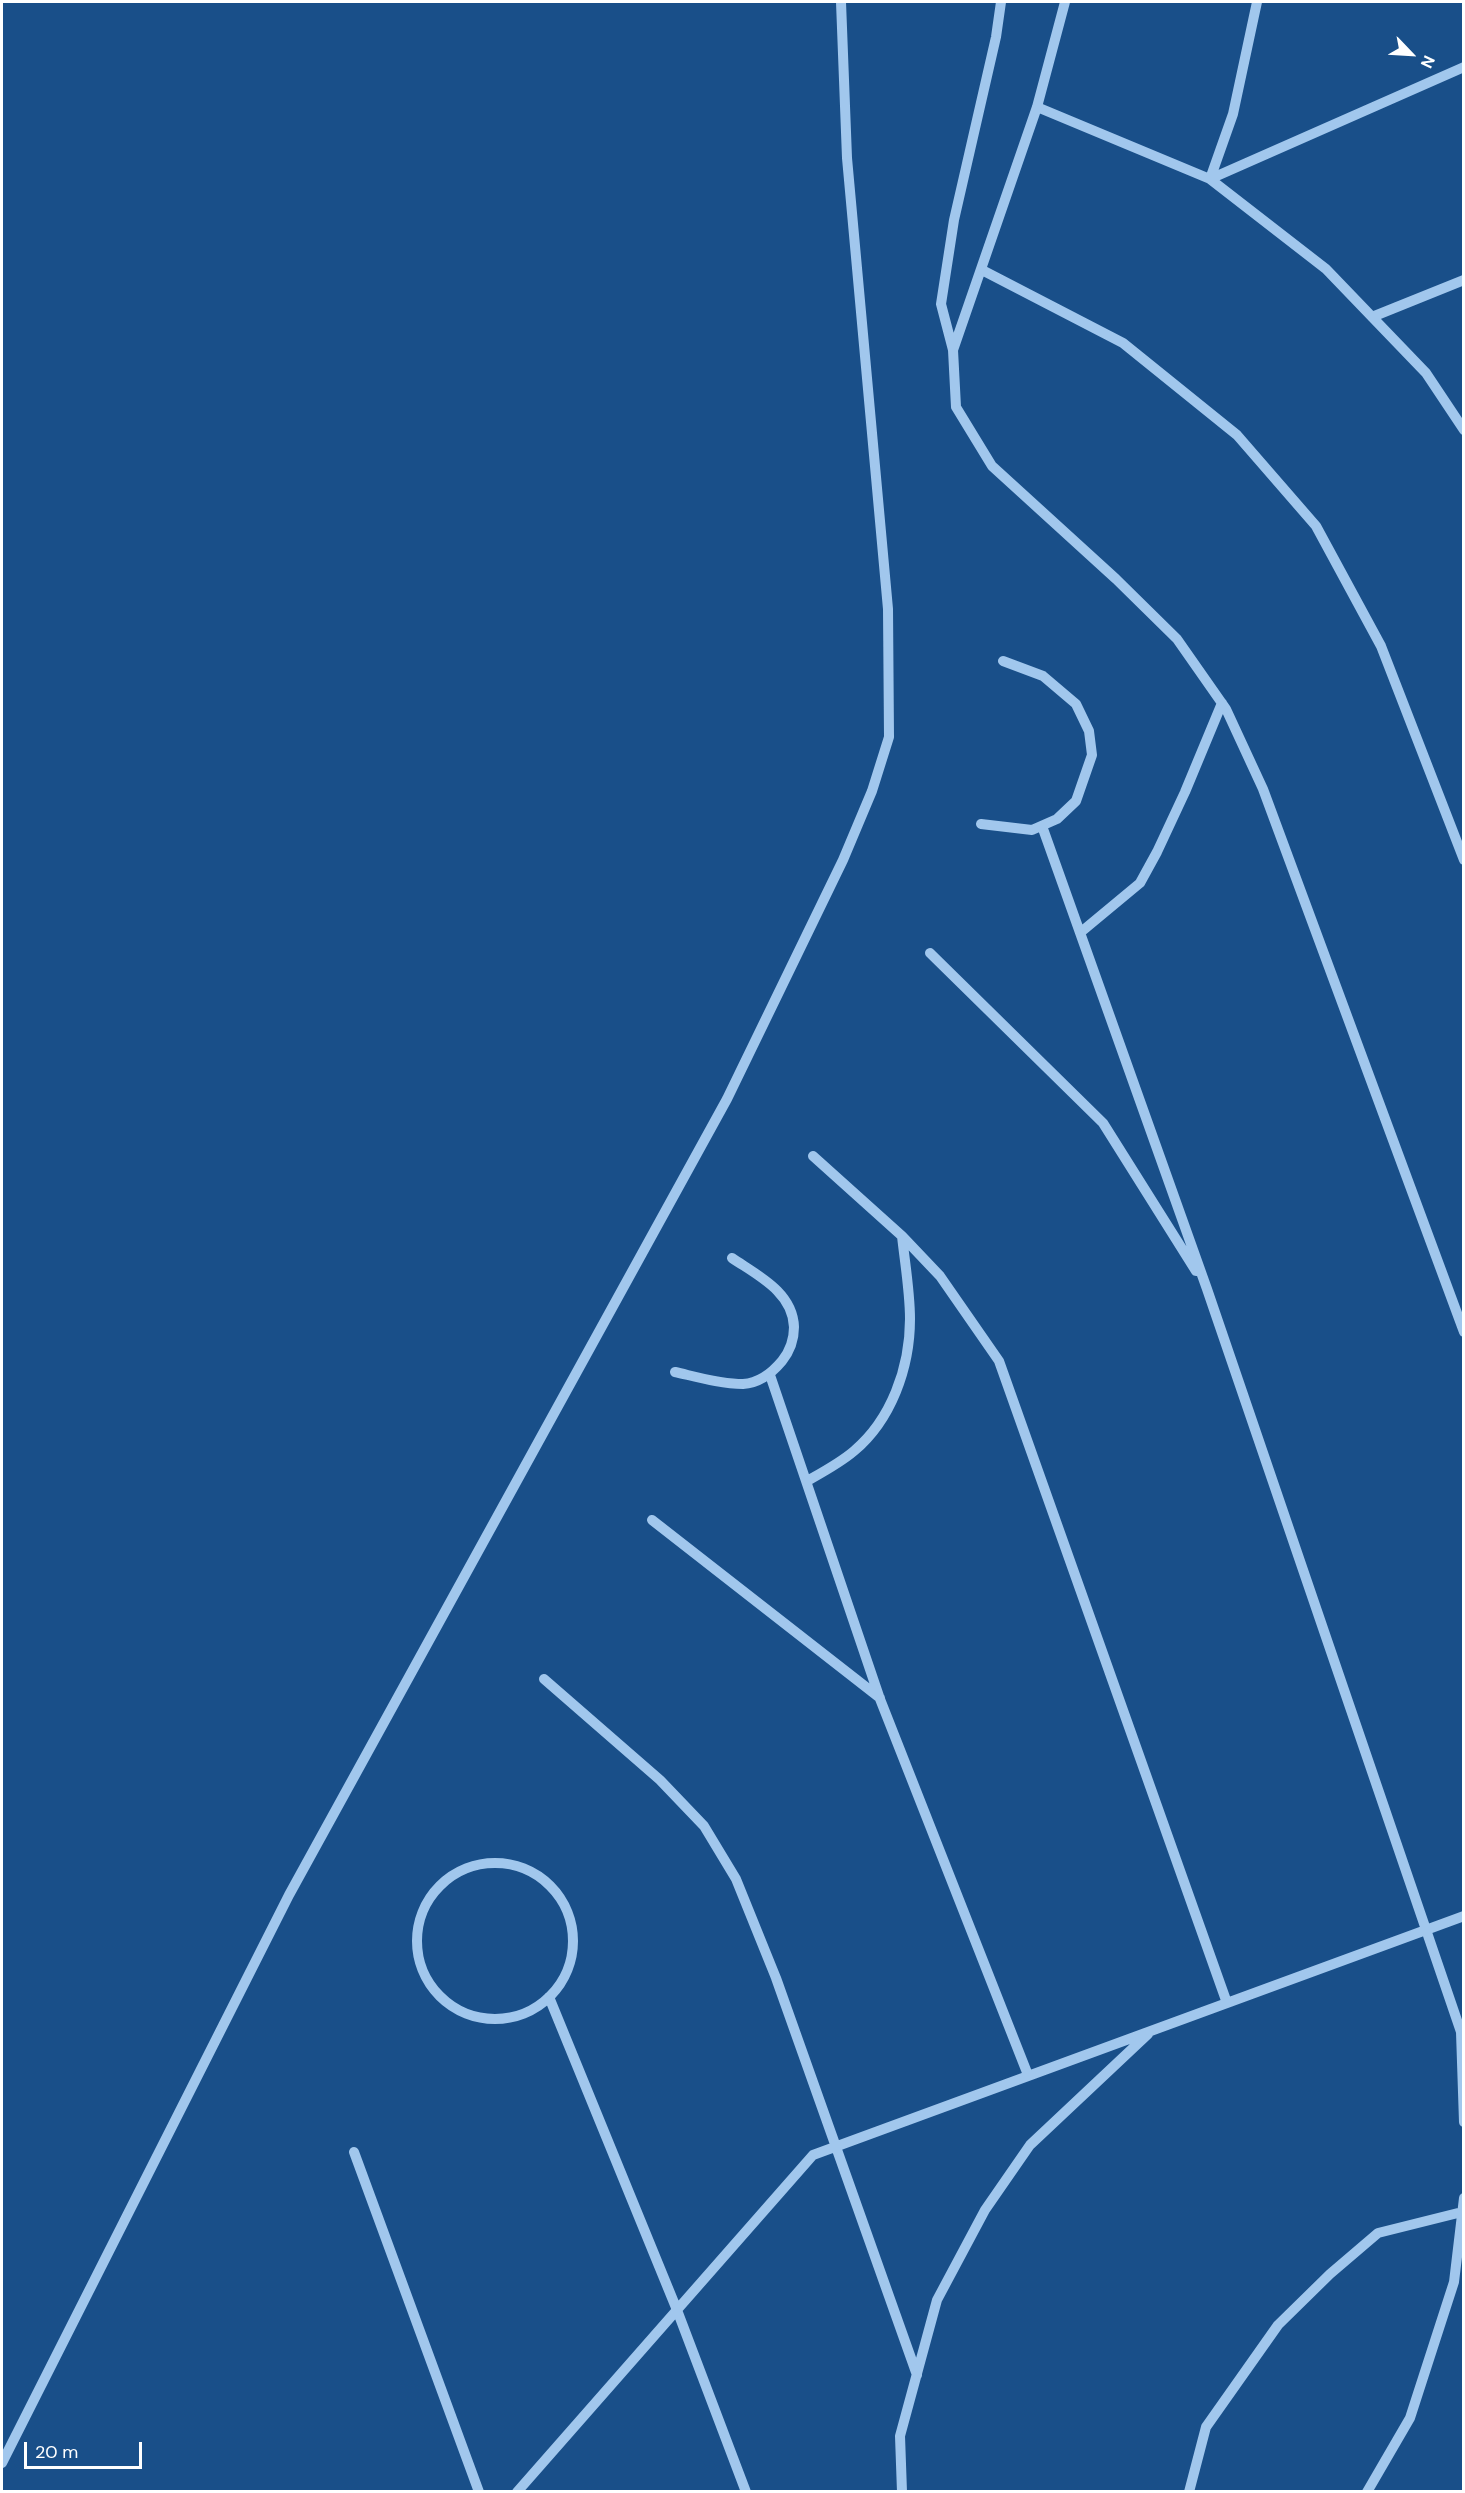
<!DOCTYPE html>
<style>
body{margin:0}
#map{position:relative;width:1465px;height:2493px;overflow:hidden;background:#194f89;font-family:"DM Sans",sans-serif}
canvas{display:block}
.frame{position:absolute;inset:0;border:3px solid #fff;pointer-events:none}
.north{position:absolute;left:1381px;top:24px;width:60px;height:60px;-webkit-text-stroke:4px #194f89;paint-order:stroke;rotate:115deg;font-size:16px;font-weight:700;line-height:24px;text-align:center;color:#fff}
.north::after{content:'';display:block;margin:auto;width:21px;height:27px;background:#fff;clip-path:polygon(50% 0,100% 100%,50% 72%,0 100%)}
.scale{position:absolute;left:24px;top:2442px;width:118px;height:27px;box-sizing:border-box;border:3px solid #fff;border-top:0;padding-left:8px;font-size:18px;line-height:21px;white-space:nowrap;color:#fff;-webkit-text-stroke:4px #194f89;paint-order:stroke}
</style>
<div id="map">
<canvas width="1465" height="2493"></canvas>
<div class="frame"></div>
<div class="north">N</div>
<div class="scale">20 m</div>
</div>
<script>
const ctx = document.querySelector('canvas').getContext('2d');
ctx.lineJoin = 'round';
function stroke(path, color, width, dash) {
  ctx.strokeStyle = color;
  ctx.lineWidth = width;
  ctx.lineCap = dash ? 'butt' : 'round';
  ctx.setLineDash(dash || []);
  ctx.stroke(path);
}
stroke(new Path2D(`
 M1065 2 1037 107 953 350 956 407 992 466 1116 579 1177 639 1226 709 1263 789 1464 1332
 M1037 107 1210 179 1326 269 1426 373 1464 430
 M1210 179 1464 67
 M1210 179 1233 114 1257 2
 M982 270 1123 343 1237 435 1316 526 1381 646 1464 860
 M1372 317 1464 280
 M953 350 941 304 954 220 996 37 1001 2
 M981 824 1032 830 1057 819 1076 801 1092 755 1089 731 1076 704 1043 676 1003 661
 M1042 826 1207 1289 1461 2032 1464 2122
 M1081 932 1140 883 1157 852 1185 792 1222 703
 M930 953 1103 1123 1196 1271
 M813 1156 902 1236 940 1276 999 1361 1227 2003
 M675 1372C697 1377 721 1384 743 1384 760 1383 772 1373 782 1361 790 1351 794 1340 794 1327 793 1292 757 1275 732 1258
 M770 1375 880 1699 1028 2075
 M807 1481C823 1472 840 1463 854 1451 891 1420 910 1368 910 1319 910 1292 905 1264 902 1236
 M652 1520 880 1698
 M544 1679 660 1780 704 1826 736 1879 776 1978 917 2375
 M417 1941a78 78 0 1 1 156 0a78 78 0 1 1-156 0Z
 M549 1997 677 2310 746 2492
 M354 2152 479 2492
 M2 2463 289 1895 727 1099 843 860 872 791 889 737 888 609 847 158 841 2
 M517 2492 813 2155 1464 1916
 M902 2492 900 2436 937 2300 985 2210 1030 2145 1148 2034
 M1189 2492 1206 2427 1278 2325 1330 2274 1378 2233 1462 2212
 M1367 2492 1410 2418 1454 2282 1464 2198`), '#a1c7ed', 10);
</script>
